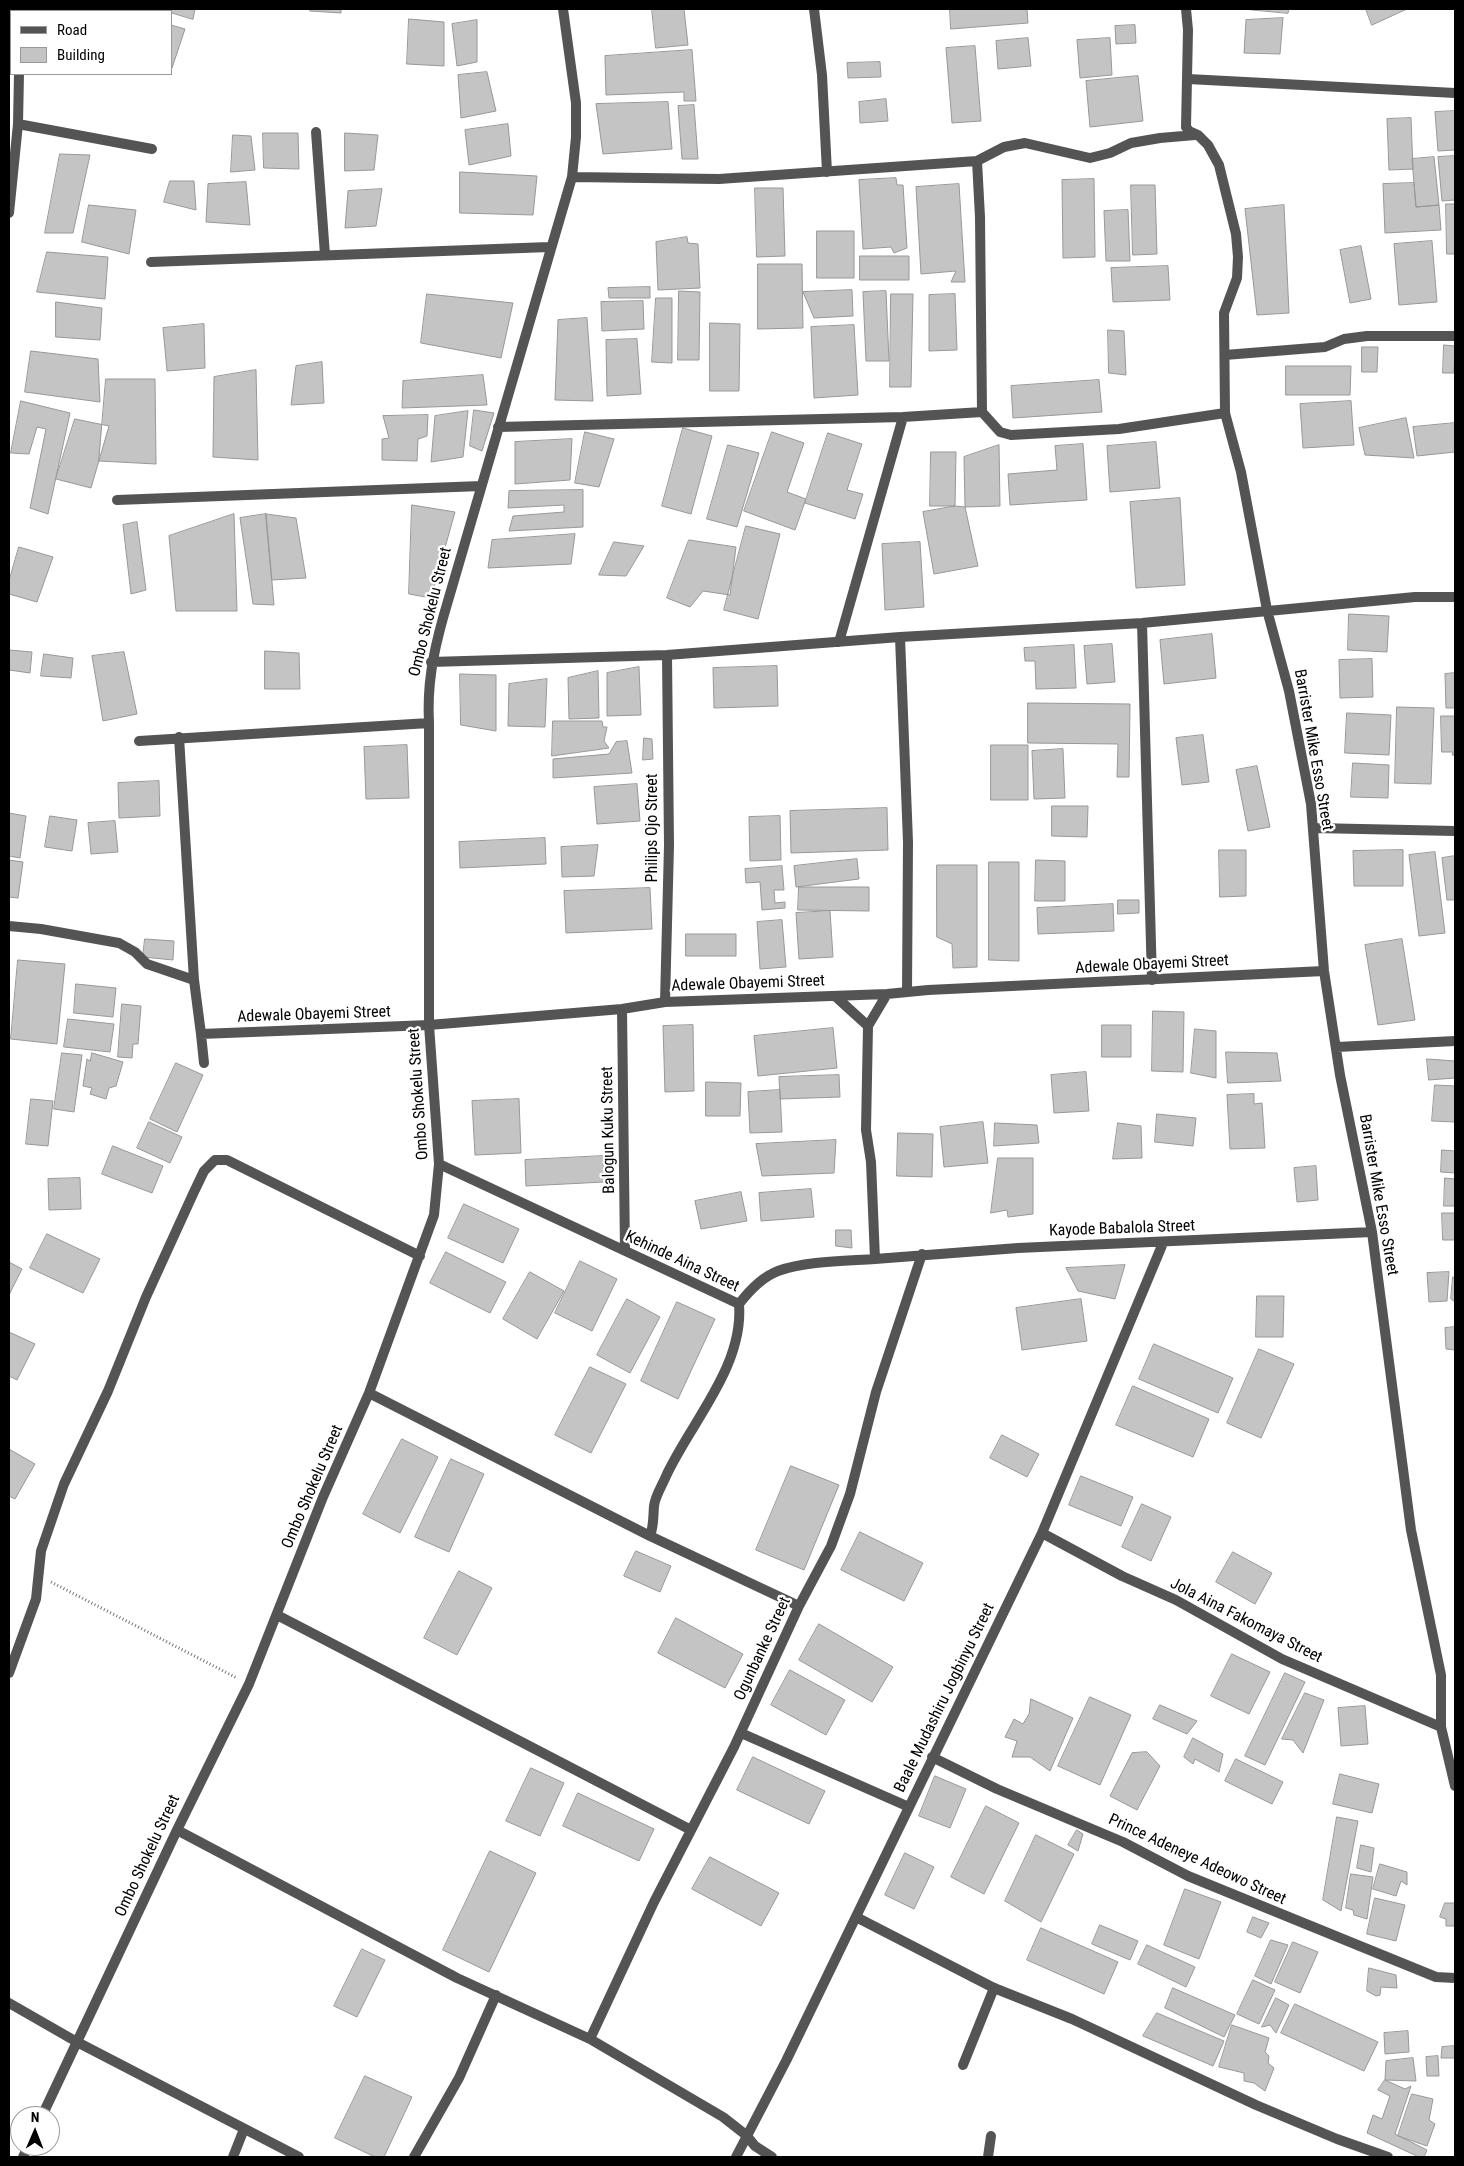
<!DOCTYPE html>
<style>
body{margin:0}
#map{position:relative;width:1464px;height:2166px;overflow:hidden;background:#fff;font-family:"Roboto Condensed",sans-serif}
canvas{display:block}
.frame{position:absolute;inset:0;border:10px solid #000;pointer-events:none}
.legend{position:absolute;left:10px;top:10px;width:162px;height:65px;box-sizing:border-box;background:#fff;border:1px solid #999;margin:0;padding:6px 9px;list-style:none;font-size:15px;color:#000}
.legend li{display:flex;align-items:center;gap:10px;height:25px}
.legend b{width:25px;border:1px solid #999}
.north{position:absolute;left:10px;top:2106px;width:50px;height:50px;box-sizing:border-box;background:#fff;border:1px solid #999;border-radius:50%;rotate:1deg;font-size:14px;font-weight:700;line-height:20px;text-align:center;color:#000}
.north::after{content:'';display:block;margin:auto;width:18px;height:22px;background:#000;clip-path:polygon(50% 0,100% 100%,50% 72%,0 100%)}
</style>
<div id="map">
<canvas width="1464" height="2166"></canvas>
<div class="frame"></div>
<ul class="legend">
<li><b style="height:6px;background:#545454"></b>Road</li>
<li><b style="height:14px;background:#c4c4c4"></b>Building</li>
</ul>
<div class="north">N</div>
</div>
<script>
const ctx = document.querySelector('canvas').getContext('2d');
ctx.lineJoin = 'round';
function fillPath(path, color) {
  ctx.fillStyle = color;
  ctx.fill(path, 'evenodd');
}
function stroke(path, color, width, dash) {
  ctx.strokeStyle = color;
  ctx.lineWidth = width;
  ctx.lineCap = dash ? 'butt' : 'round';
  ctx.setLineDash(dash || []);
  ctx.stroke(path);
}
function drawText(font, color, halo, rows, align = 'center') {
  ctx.font = font + ' "Roboto Condensed",sans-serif';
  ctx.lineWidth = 4.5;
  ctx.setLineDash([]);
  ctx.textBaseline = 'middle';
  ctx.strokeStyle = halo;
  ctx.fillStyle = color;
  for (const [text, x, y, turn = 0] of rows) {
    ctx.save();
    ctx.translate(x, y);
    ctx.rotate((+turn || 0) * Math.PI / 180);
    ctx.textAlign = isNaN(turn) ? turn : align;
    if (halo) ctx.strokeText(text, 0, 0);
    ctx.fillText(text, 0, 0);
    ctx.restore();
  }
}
const building = new Path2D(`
 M159 9H195L193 19Z
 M310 9H341V13L310 11Z
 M652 9H684L688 45 656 48Z
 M950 9H1027L1028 23 951 29Z
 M1243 9H1289L1288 13Z
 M1366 9H1407L1372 25Z
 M1283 18 1280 54 1244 53 1246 20Z
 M409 19 444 22V66L407 64Z
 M477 20V62L457 66 452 24Z
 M171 25 185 29 172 68 171 67Z
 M1135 25 1136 43 1116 44 1115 26Z
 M1028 38 1031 66 998 69 996 41Z
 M1110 38 1112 75 1080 78 1077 40Z
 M975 46 981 121 952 123 946 48Z
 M692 50 696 101H684V92L606 95 605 56Z
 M880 62 881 77 848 78 847 63Z
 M487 72 496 111 461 118 458 75Z
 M1138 76 1143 121 1090 127 1086 81Z
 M886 99 888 121 860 123 859 102Z
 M668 102 672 149 603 154 596 104Z
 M694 105 698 159H682L678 106Z
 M1455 111V150L1438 151 1435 112Z
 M1411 118 1413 169 1389 170 1387 119Z
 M508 124 511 156 469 165 465 130Z
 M263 133H298L299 169 264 168Z
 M345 133 378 135 374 170 345 171Z
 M233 135 251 136 255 170 231 172Z
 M60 154 90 155 73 233H45Z
 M1455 156V200L1442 201 1438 157Z
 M1434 157 1439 205 1416 207 1412 159Z
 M460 172 537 176 533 215 460 213Z
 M896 178 897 185H903L907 248 894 253 891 247 863 249 859 180Z
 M1094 179 1095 257 1063 258 1062 180Z
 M170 181H194L196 210 164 202Z
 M246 182 250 225 206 222 208 184Z
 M1414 183 1416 207 1439 205 1441 230 1385 233 1383 184Z
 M959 184 965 282H951L956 271 921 274 916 187Z
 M1131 185H1155L1157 254 1133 255Z
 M755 188H783L785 256 757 257Z
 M382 189 376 226 345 228 348 191Z
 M1446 204H1455V254H1447Z
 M89 205 136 210 129 254 82 242Z
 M1284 205 1289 313 1257 315 1245 209Z
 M1128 210 1130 261H1106L1104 211Z
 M817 231H854V278H817Z
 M687 237 688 243 698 244 700 288 658 290 656 242Z
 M1432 241 1437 302 1399 305 1394 244Z
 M1361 246 1371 299 1350 303 1340 250Z
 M47 252 108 257 105 299 37 292Z
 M860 256H909V280H860Z
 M758 264H802L803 328 758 329Z
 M1168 266 1170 300 1113 302 1111 268Z
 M650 287V298H609L608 288Z
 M852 290 853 316 814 318 803 292Z
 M679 291 700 292 699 360H678Z
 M886 291 889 361H866L863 292Z
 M427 294 513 303 501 358 421 343Z
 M891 294H913L911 387H890Z
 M955 294 957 350 929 351V295Z
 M656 298H672V363L652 362Z
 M643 301 644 329 602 331 601 302Z
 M56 302 102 308 100 340 56 337Z
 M587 318 593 401 555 400 558 320Z
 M710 323 740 324 739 391H710Z
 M204 324 205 368 167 371 163 328Z
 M854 325 858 395 814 398 811 327Z
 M1108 330 1124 331 1126 375 1109 373Z
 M637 339 641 394 607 396 606 340Z
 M1444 345 1455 346 1454 373H1443Z
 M1362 347H1378L1377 372H1362Z
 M31 351 98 359 100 402 25 392Z
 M322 362 324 403 291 405 296 366Z
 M1286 366H1351L1350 395H1286Z
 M256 370 258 460 213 457 214 377Z
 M483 375 487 405 402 408 403 381Z
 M106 379H155L156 464 99 461Z
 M1099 380 1102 412 1013 418 1011 386Z
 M21 401 70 413 48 514 30 508 46 429 37 427 29 454 11 453Z
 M1351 401 1354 445 1303 448 1300 404Z
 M474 410 494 413 482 451 470 446Z
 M468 411 463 457 431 462 435 416Z
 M428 415 427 436 418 439 417 461 382 460V439L389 438 383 416Z
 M1406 418 1414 458 1365 455 1359 428Z
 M75 419 109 426 91 488 56 479Z
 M1455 423V452L1417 456 1413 427Z
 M683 428 712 436 691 514 662 506Z
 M585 432 614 439 599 487 575 483Z
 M772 432 804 443 787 492 806 499 795 530 744 511Z
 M828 433 862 444 847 490 863 494 855 519 805 503Z
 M572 439 570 480 515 484V442Z
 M1156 442 1160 488 1110 492 1107 446Z
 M1083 444 1087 500 1010 505 1008 474 1057 470 1055 446Z
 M728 445 759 453 737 527 707 519Z
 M999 445 1000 506 965 507 964 457Z
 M931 452H956L955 506H930Z
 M583 490V527L509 531 513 516 564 512V505L508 508 509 491Z
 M1180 498 1185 585 1136 588 1130 502Z
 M412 505 455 512 431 598 409 594Z
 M955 506 965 507 978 566 934 574 923 512Z
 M234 514 237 611H176L169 536Z
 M266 514 274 605 253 604 240 518Z
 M266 514 296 518 306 578 272 580Z
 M137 522 146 590 131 594 123 525Z
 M746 526 780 534 758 619 724 610Z
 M575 534 571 564 488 568 492 540Z
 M689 540 736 547 730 595 703 591 690 607 667 598Z
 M614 542 644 546 626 576 599 575Z
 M920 542 924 607 885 610 882 544Z
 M19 547 53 557 37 602 9 594V581Z
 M1349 614 1389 616 1387 652 1348 650Z
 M1212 634 1216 678 1164 684 1160 640Z
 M1112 644 1115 682 1087 684 1084 646Z
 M1074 645 1076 688 1036 689 1035 661H1025L1024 648Z
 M9 650 32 652 30 673 9 670Z
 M265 651 299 653 300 689H265Z
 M124 652 137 714 103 721 92 656Z
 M44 654 73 658 71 678 41 676Z
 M1372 659 1373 697 1340 698 1339 660Z
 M777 666 778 706 714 708 713 668Z
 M639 667 641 715 607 716V673Z
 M598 671 599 718 569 719 568 678Z
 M1455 673V708H1446L1445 674Z
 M460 674 496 675V731L461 725Z
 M547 679 545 727 508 726 509 684Z
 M1028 703 1130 704 1129 777H1117L1118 744 1028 743Z
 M1397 707 1434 708 1431 784 1395 783Z
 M1347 713 1391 715 1389 755 1345 753Z
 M1441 716H1455V755H1452L1453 752H1442Z
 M553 721H602L603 727H607L604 741 609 748 552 756Z
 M1203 735 1209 782 1182 785 1176 738Z
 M644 738 652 739 653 759 643 760Z
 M627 741 632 773 553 778V759L609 754 616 742Z
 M407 745 409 798 366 799 364 747Z
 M991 745H1028V800H991Z
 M1063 749 1065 798 1034 799 1032 751Z
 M1353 763 1389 765 1388 798 1351 797Z
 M1257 766 1270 827 1248 831 1236 770Z
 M159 781 160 816 119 818 118 783Z
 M637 784 640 821 597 824 594 787Z
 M1052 806H1088L1087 837 1052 836Z
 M887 808 888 850 791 853 790 811Z
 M9 813 26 816 20 858 9 856Z
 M50 816 77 820 72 851 45 847Z
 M780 816 781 860 750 861 749 817Z
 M115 821 118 852 91 854 88 823Z
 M545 838 546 864 460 868 459 842Z
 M598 845 594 876 562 877 561 847Z
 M1219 850H1246V896L1220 897Z
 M1403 850V886H1354L1353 851Z
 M1435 852 1445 933 1419 936 1409 855Z
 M1455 856V900H1447L1442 858Z
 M857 859 859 879 796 887 794 866Z
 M9 860 23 862 18 898 9 897Z
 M1036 860 1065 861V901H1035Z
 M989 862H1019V961L989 960Z
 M937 865H977V967L953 968 952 944 937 937Z
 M782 866 784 890H774L775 903 785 902V908L762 910 760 882 746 883 745 869Z
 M799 887H869V911L798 910Z
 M650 888 652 929 566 933 564 891Z
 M1118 900H1139V913L1118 914Z
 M1113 904 1114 931 1038 934 1037 908Z
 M830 911 833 957 799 959 796 913Z
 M782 920 786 967 760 969 757 922Z
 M686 934H736V956H686Z
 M145 939 174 941 173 960 143 957Z
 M1402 939 1415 1020 1378 1025 1365 945Z
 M18 960 65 964 57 1044 11 1039Z
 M76 984 116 988 113 1017 74 1013Z
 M122 1004 141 1006 138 1044H133L132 1058 118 1057Z
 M1153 1011 1184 1012 1183 1072 1152 1071Z
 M68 1019 114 1024 110 1052 64 1047Z
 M693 1025 694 1091 665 1092 663 1026Z
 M1102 1025H1131V1057H1102Z
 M833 1028 837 1068 758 1076 754 1036Z
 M1195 1029 1216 1031V1078L1191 1073Z
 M1226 1052 1277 1053 1281 1081 1228 1083Z
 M62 1053 82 1055 74 1112 54 1109Z
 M92 1053 123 1062 116 1086 109 1088 106 1099 90 1094 92 1088 83 1086 87 1059 90 1061Z
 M1427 1059 1455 1061V1078L1429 1080Z
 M176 1063 203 1075 177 1132 150 1119Z
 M1086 1072 1089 1111 1054 1113 1051 1075Z
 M839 1075 840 1097 780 1099 779 1077Z
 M706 1082 741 1083 740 1116H706Z
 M1435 1085 1455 1086V1122L1432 1121Z
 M780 1090 782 1132 750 1133 748 1092Z
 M1254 1094V1104L1262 1103 1265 1148 1230 1149 1227 1095Z
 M31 1099 53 1101 48 1146 26 1144Z
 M519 1099 521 1153 475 1155 472 1101Z
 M1157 1114 1196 1118 1193 1146 1155 1142Z
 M149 1122 182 1137 170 1163 137 1148Z
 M983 1122 988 1163 944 1167 940 1127Z
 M995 1123 1037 1125 1039 1143 994 1146Z
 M1118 1123 1141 1126 1142 1158 1113 1159Z
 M898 1133 933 1134 932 1177 897 1176Z
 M836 1140 834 1173 762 1176 756 1144Z
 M113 1146 163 1166 152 1193 102 1174Z
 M1442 1150 1455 1151V1173L1441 1172Z
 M603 1156 604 1182 526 1186 525 1160Z
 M998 1158H1033V1214L1008 1217 1007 1210 991 1213Z
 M1316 1166 1318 1200 1297 1202 1294 1168Z
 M80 1178 81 1209 49 1210 48 1179Z
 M1445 1178 1455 1179V1206H1444Z
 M811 1189 814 1217 761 1221 759 1193Z
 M741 1192 747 1221 701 1229 695 1201Z
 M464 1204 519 1229 503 1263 448 1238Z
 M1442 1213H1455V1240H1443Z
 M836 1230H851L852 1248 836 1246Z
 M47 1234 100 1259 83 1293 30 1268Z
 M446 1252 506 1282 490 1313 430 1283Z
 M580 1261 617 1279 592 1331 555 1313Z
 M9 1262 22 1269 9 1295Z
 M1125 1265 1115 1299 1078 1291 1066 1268Z
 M530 1272 564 1291 537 1339 503 1319Z
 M1449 1272 1447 1301 1429 1302 1427 1273Z
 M1453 1277H1455V1302L1451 1299Z
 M1257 1296H1284L1283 1337H1256Z
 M627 1299 660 1317 630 1373 597 1355Z
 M1081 1299 1087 1341 1022 1350 1016 1308Z
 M677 1302 715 1319 678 1399 641 1381Z
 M1455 1327V1350L1446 1349 1445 1328Z
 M9 1332 35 1344 17 1380 9 1376Z
 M1154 1344 1233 1378 1218 1413 1139 1379Z
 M1259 1349 1294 1364 1261 1438 1227 1423Z
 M590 1367 626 1384 591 1453 555 1435Z
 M1133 1386 1209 1419 1193 1457 1116 1425Z
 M1002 1435 1039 1454 1027 1477 990 1458Z
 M402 1439 438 1457 400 1533 363 1514Z
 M9 1449 35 1464 15 1499 9 1496Z
 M451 1459 484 1474 449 1552 415 1537Z
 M791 1466 839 1485 804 1570 756 1550Z
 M1081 1476 1133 1497 1121 1526 1069 1505Z
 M1142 1504 1171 1517 1151 1561 1122 1547Z
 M860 1532 923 1563 904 1601 841 1570Z
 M636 1551 671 1566 660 1592 624 1576Z
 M1233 1552 1272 1573 1255 1604 1216 1582Z
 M459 1571 492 1588 457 1655 424 1638Z
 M676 1618 743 1654 725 1688 658 1653Z
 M819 1624 893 1667 872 1702 799 1660Z
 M1232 1654 1270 1672 1249 1714 1211 1696Z
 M790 1670 845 1700 826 1735 771 1705Z
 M1285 1673 1305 1682 1265 1765 1245 1756Z
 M1305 1693 1324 1700 1303 1753 1293 1740 1282 1739Z
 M1090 1697 1131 1715 1100 1785 1058 1766Z
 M1031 1699 1073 1718 1050 1771 1030 1757H1012L1017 1741 1005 1737 1014 1719 1023 1724 1029 1714Z
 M1160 1705 1197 1721 1187 1734 1153 1719Z
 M1365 1706 1368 1744 1341 1746 1338 1708Z
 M1193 1738 1223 1754 1219 1772 1195 1759 1193 1764 1184 1757Z
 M1147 1752 1160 1766 1137 1810 1110 1796 1132 1753Z
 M753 1757 825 1791 809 1824 737 1790Z
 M1236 1759 1283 1782 1272 1804 1225 1781Z
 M531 1768 564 1783 540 1836 506 1821Z
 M1340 1774 1379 1784 1372 1813 1333 1804Z
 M935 1776 966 1789 950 1828 919 1816Z
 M578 1793 654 1829 639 1861 563 1826Z
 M986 1806 1019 1823 984 1894 951 1877Z
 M1337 1817 1358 1821 1341 1911 1323 1900Z
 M1077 1830 1083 1834 1078 1851 1068 1845Z
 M1036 1835 1074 1854 1041 1922 1005 1901Z
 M1361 1845 1374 1848 1371 1872 1357 1868Z
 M490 1851 536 1873 489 1972 443 1950Z
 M905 1853 934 1867 914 1909 885 1895Z
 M710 1857 779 1893 761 1926 692 1889Z
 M1380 1864 1407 1872V1885L1401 1881 1396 1896 1373 1889Z
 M1351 1874 1373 1877 1367 1919 1354 1915 1353 1910 1346 1908Z
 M1185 1889 1221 1902 1199 1959 1164 1945Z
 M1375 1898 1405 1905 1396 1941 1367 1934Z
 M1445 1903H1455V1926H1446V1919L1440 1917Z
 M1253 1917 1269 1923 1261 1938 1247 1932Z
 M1100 1925 1138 1941 1130 1960 1092 1944Z
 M1041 1928 1118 1962 1104 1994 1027 1960Z
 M1271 1940 1288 1945 1271 1984 1255 1976Z
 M1293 1942 1318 1952 1300 1993 1275 1982Z
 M1147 1945 1195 1967 1186 1987 1138 1964Z
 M362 1949 385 1960 357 2017 334 2006Z
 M1369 1968 1396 1975 1397 1988 1381 1987 1380 1995 1376 1996 1367 1991Z
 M1253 1980 1275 1990 1259 2024 1237 2014Z
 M1173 1988 1235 2015 1224 2037 1165 2008Z
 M1276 1998 1289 2005 1276 2033 1270 2025 1262 2027Z
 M1295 2004 1378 2042 1364 2071 1281 2033Z
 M1157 2013 1224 2041 1213 2066 1143 2036Z
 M1232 2025 1269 2038 1265 2052 1269 2056 1268 2063 1274 2068 1265 2091 1254 2083 1244 2081V2073L1219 2067Z
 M1408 2031 1409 2052 1385 2054 1384 2033Z
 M1455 2046V2058H1441L1442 2047Z
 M1438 2056 1439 2076H1427L1426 2057Z
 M1413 2058 1416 2081 1385 2080 1386 2061Z
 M365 2076 412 2097 384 2157H375L335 2138Z
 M1385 2080 1405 2089 1411 2086 1395 2134 1427 2150 1424 2157H1419L1367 2133 1373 2115 1382 2119 1390 2096 1378 2090Z
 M1412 2094 1433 2099 1429 2120 1435 2124 1427 2146 1398 2136Z`);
fillPath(building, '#c4c4c4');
stroke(building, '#989898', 1);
stroke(new Path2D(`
 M51 1582 237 1678`), '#767676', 3, [1, 2.5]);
stroke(new Path2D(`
 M963 2065 994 1988
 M988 2157 991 2136`), '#545454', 10);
stroke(new Path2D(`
 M814 9 822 75 827 172
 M1186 9 1188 30 1186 127 1189 131 1198 135 1208 145 1219 165 1236 234 1238 257 1237 278 1224 313 1225 413 1241 472 1267 610 1289 691 1311 804 1324 971 1340 1075 1372 1232 1411 1530 1441 1675V1727L1455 1786
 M22 11V9
 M1188 79 1455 93
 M18 124 152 149
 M316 132 325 255
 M977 161 980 217 982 412
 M572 177 719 179 977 161 1004 147 1025 143 1090 158 1110 153 1131 143 1160 138 1195 135
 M9 213 18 124 19 74
 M151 262 549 247
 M1225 355 1325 347 1344 339 1367 336H1455
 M498 427 903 417 982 412 1000 432 1011 435 1119 429 1225 413
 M117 500 481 486
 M1142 623 1152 980
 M900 637 908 842 907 992
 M839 642 903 417
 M431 662 667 655 900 637 1142 623 1415 597H1455
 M179 737 194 980 201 1034
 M139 741 429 723
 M1314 828 1455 831
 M9 926 41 929 119 943 135 952 147 964 194 980
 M887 994 868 1026 866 1130 871 1162 875 1259 1018 1248 1372 1232
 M835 996 868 1026
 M665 1002 669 845 667 655
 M622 1009 625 1251
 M1337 1047 1455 1041
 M204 1063 201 1034 429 1025 622 1009 665 1002 887 994 928 990 1324 971
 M439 1164 739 1304C744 1366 692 1421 667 1474 663 1484 655 1496 654 1506 653 1518 654 1525 650 1536
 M739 1304C749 1291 762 1277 778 1271 805 1261 846 1261 875 1259
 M369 1393 650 1536 799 1606
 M1042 1533 1122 1576 1176 1600 1282 1659 1441 1727
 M277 1615 691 1830
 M9 1673 36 1599 41 1551 64 1484 108 1391 146 1297 193 1194 204 1171 215 1160H227L420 1256
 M741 1733 909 1807
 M932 1757 997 1789 1123 1842 1188 1876 1436 1977 1455 1978
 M177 1830 457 1978 590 2039 723 2117 746 2135 755 2146 772 2157
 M856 1917 994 1988 1072 2019 1256 2105 1337 2139 1388 2157
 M9 2003 77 2042 299 2157
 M590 2039 654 1902 734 1747 799 1606 831 1546 850 1494 876 1392 922 1254
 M42 2116 177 1830 249 1684 323 1497 369 1393 434 1215 439 1164 429 1025V723C427 685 433 654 443 618L572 177 576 137V103L563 9
 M23 2157 28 2146
 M233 2157 244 2129
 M414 2157 459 2078 496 1995
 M736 2157 786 2061 1042 1533 1163 1243`), '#545454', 10);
drawText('16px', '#000', '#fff', [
 ["Ombo Shokelu Street",431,612,-76],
 ["Barrister Mike Esso Street",1313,750,80],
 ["Philips Ojo Street",653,828,-90],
 ["Adewale Obayemi Street",1152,965,-3],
 ["Adewale Obayemi Street",748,984,-2],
 ["Adewale Obayemi Street",314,1015,-2],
 ["Ombo Shokelu Street",419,1094,-94],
 ["Balogun Kuku Street",609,1130,-91],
 ["Barrister Mike Esso Street",1378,1195,80],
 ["Kayode Babalola Street",1122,1229,-2],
 ["Kehinde Aina Street",682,1262,25],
 ["Ombo Shokelu Street",313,1487,-67],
 ["Jola Aina Fakomaya Street",1246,1621,27],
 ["Ogunbanke Street",763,1649,-65],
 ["Baale Mudashiru Jogbinyu Street",945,1698,-64],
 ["Ombo Shokelu Street",148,1856,-65],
 ["Prince Adeneye Adeowo Street",1197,1860,25]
]);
</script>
